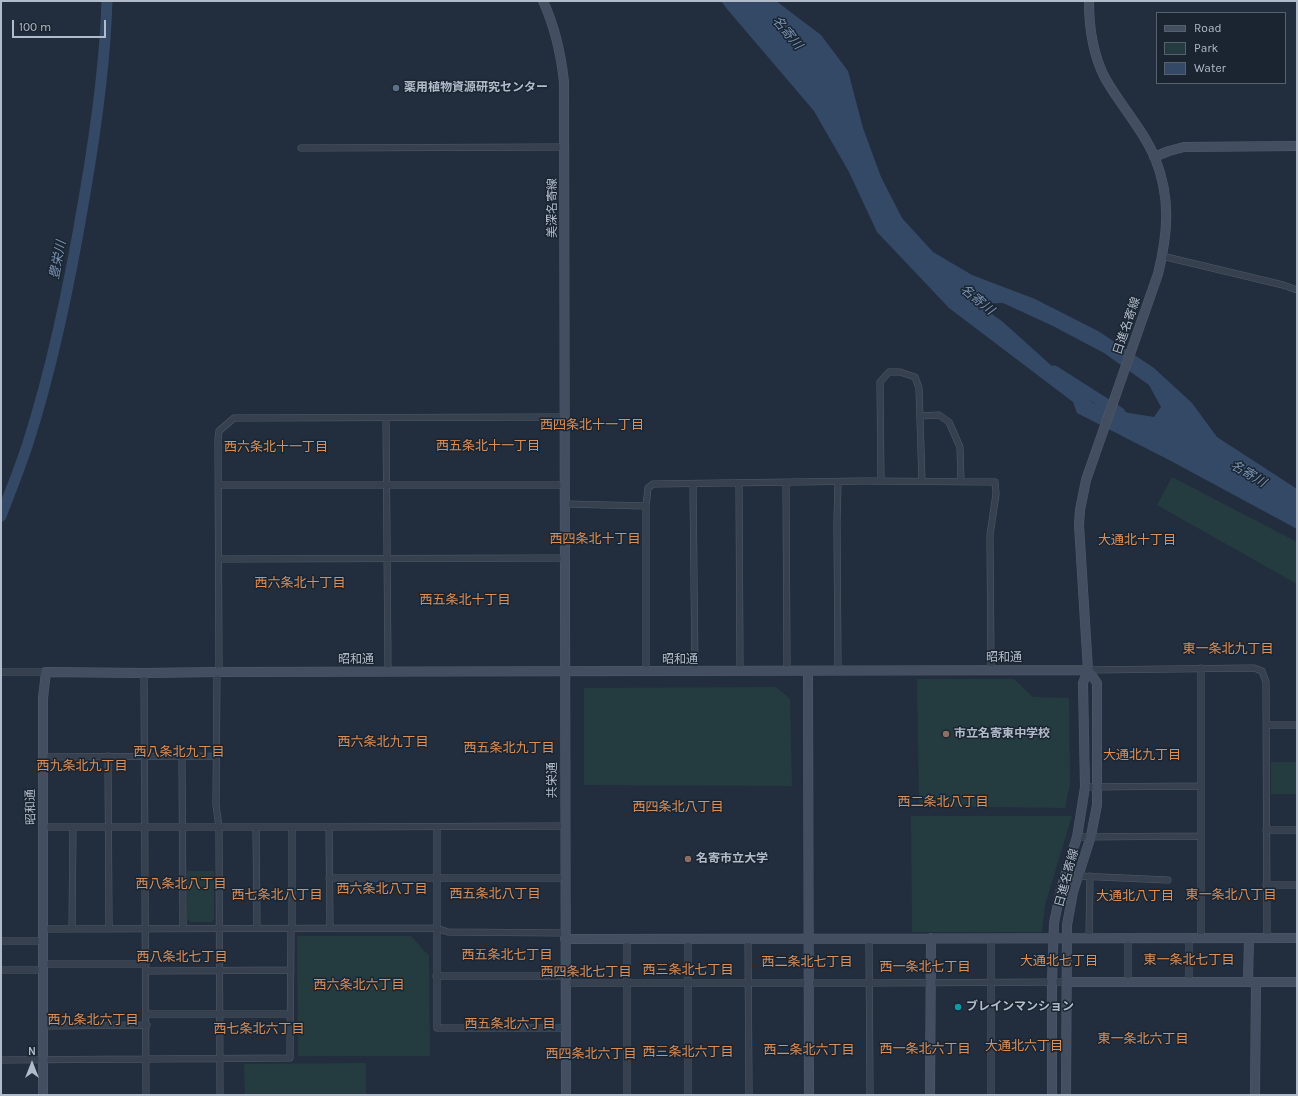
<!DOCTYPE html>
<meta charset="utf-8">
<style>
body{margin:0}
#map{position:relative;width:1298px;height:1096px;overflow:hidden;background:#222e3e;font-family:Karla,sans-serif}
canvas{display:block}
.frame{position:absolute;inset:0;border:2px solid #b1bbc9;pointer-events:none}
.legend{position:absolute;left:1156px;top:12px;width:130px;height:72px;box-sizing:border-box;background:#1b2532;border:1px solid #57616e;margin:0;padding:5px 7px;list-style:none;font-size:12px;color:#b1bbc9}
.legend li{display:flex;align-items:center;gap:8px;height:20px}
.legend b{width:20px;border:1px solid #57616e}
.north{position:absolute;left:12px;top:1044px;width:40px;height:40px;-webkit-text-stroke:3px #1b2532;paint-order:stroke;rotate:0deg;font-size:11px;font-weight:700;line-height:16px;text-align:center;color:#b1bbc9}
.north::after{content:'';display:block;margin:auto;width:14px;height:18px;background:#b1bbc9;clip-path:polygon(50% 0,100% 100%,50% 72%,0 100%)}
.scale{position:absolute;left:12px;top:20px;width:94px;height:18px;box-sizing:border-box;border:2px solid #b1bbc9;border-top:0;padding-left:5px;font-size:12px;line-height:14px;white-space:nowrap;color:#b1bbc9;-webkit-text-stroke:3px #1b2532;paint-order:stroke}
</style>
<div id="map">
<canvas width="1298" height="1096"></canvas>
<div class="frame"></div>
<ul class="legend">
<li><b style="height:5px;background:#434f61"></b>Road</li>
<li><b style="height:11px;background:#243c3f"></b>Park</li>
<li><b style="height:11px;background:#344966"></b>Water</li>
</ul>
<div class="north">N</div>
<div class="scale">100 m</div>
</div>
<script>
const ctx = document.querySelector('canvas').getContext('2d');
ctx.lineJoin = 'round';
function fillPath(path, color) {
  ctx.fillStyle = color;
  ctx.fill(path, 'evenodd');
}
function stroke(path, color, width, dash) {
  ctx.strokeStyle = color;
  ctx.lineWidth = width;
  ctx.lineCap = dash ? 'butt' : 'round';
  ctx.setLineDash(dash || []);
  ctx.stroke(path);
}
function drawText(font, color, halo, rows, align = 'center') {
  ctx.font = font + ' Karla,"Noto Sans JP",sans-serif';
  ctx.lineWidth = 3;
  ctx.setLineDash([]);
  ctx.textBaseline = 'middle';
  ctx.strokeStyle = halo;
  ctx.fillStyle = color;
  for (const [text, x, y, turn = 0] of rows) {
    ctx.save();
    ctx.translate(x, y);
    ctx.rotate((+turn || 0) * Math.PI / 180);
    ctx.textAlign = isNaN(turn) ? turn : align;
    if (halo) ctx.strokeText(text, 0, 0);
    ctx.fillText(text, 0, 0);
    ctx.restore();
  }
}
fillPath(new Path2D(`
 M1172 477 1297 542V584L1157 505Z
 M917 679H1014L1033 697 1069 698 1070 784 1065 808 919 806Z
 M776 687 790 699 792 786 584 785V688Z
 M1271 762H1297V794H1271Z
 M911 816H1072L1045 905 1042 932H912Z
 M187 871H214V919L212 922H191L187 919Z
 M297 936H411L429 956 430 1056H298Z
 M366 1063V1095H245L244 1064Z`), '#243c3f');
fillPath(new Path2D(`
 M721 1H776L821 35 848 71 863 128 881 177 902 218 933 252 972 275 1035 299 1098 331 1154 368 1192 403 1217 437 1297 489V529L1171 461 1077 413 1073 402 949 308 877 232 849 172 814 111 727 9ZM1003 303 1053 326 1104 353 1149 385 1161 407 1154 417 1129 413 1093 403 1003 322 978 304Z`), '#344966');
stroke(new Path2D(`
 M1054 371 1120 413
 M1 516C10 492 20 468 28 443 54 362 71 277 85 193 96 129 105 66 107 1`), '#344966', 11);
const street = new Path2D(`
 M301 148 564 147
 M1162 256 1283 285 1297 290
 M920 416 939 415 949 422 960 447 961 481
 M386 418 388 672
 M881 481 880 382 889 372H900L915 377 919 388 922 481
 M739 483 740 671
 M786 483 787 671
 M693 484 695 671
 M219 485H565
 M565 504 646 506
 M219 559 565 558
 M1088 670 1254 668 1262 671 1266 682 1267 938
 M838 671 837 523 838 482
 M1 672H46
 M217 672 216 805 219 827 220 1095
 M219 672 218 440 219 431 234 418 565 417
 M646 672V506L648 488 653 484 866 481 995 482 996 494 990 535 991 670
 M144 673 146 1095
 M1267 725H1297
 M108 756 109 928
 M182 756 183 928
 M42 757 217 756
 M1085 787 1201 786
 M43 827H329L330 928
 M256 827 257 928
 M329 827 565 826
 M437 827V1028H566
 M1266 830H1297
 M1077 837 1201 836
 M1078 876 1168 880
 M329 878H565
 M1266 885H1297
 M292 928V827
 M43 929 436 928 448 932 565 933
 M72 929 73 827
 M748 938 749 1095
 M869 938 870 1095
 M1089 938 1090 876
 M1201 938V668
 M688 939V1095
 M1 941H43
 M43 964H146
 M1 970H43
 M146 971 291 970
 M436 976H565
 M1128 982V938
 M1189 982V938
 M566 983H870L1066 982
 M146 1014H290
 M43 1026 147 1025
 M1 1060 290 1058 291 928
 M627 1095V938
 M991 1095V938`);
const secondary = new Path2D(`
 M543 1C555 27 561 54 564 82L566 1095
 M1154 157 1169 151 1184 147 1297 146
 M808 671 809 1095
 M565 939 1297 938
 M1066 982H1297
 M1248 982 1249 938
 M43 1095V698L46 672 144 673 219 672 1088 670
 M930 1095 931 938
 M1052 1095V982L1054 923 1061 889 1077 837 1082 806 1085 787 1083 683 1088 670 1079 525 1080 510 1086 480 1158 274C1168 233 1171 198 1155 158 1143 129 1120 105 1105 78 1093 55 1089 26 1089 1
 M1066 1095 1067 925 1073 892 1091 836 1097 805V683L1088 670
 M1255 1095 1256 982`);
stroke(street, '#515b68', 7);
stroke(secondary, '#515b68', 10);
stroke(street, '#36404e', 6);
stroke(secondary, '#434f61', 9);
for (const [x, y, r, color] of [
 [396,88,4,"#5c6f8a"],
 [946,734,4,"#8d6e63"],
 [688,859,4,"#8d6e63"],
 [958,1007,4,"#0f9aa8"]
]) {
  const dot = new Path2D();
  dot.arc(x, y, r, 0, 2 * Math.PI);
  ctx.fillStyle = color;
  ctx.fill(dot);
  stroke(dot, '#1b2532', 1.5);
}
drawText('bold 12px', '#b1bbc9', '#1b2532', [
 ["薬用植物資源研究センター",404,88],
 ["市立名寄東中学校",954,734],
 ["名寄市立大学",696,859],
 ["ブレインマンション",966,1007]
], 'left');
drawText('12px', '#b1bbc9', '#1b2532', [
 ["美深名寄線",553,208,-90],
 ["日進名寄線",1127,326,-71],
 ["昭和通",1004,658],
 ["昭和通",356,660],
 ["昭和通",680,660],
 ["共栄通",553,780,-90],
 ["昭和通",31,807,-91],
 ["日進名寄線",1067,878,-75]
]);
drawText('italic 13px', '#7791b2', '#1b2532', [
 ["名寄川",787,33,50],
 ["豊栄川",58,260,-79],
 ["名寄川",977,300,39],
 ["名寄川",1248,474,31]
]);
drawText('13px', '#db905a', '#1b2532', [
 ["西四条北十一丁目",592,425],
 ["西五条北十一丁目",488,446],
 ["西六条北十一丁目",276,447],
 ["西四条北十丁目",595,539],
 ["大通北十丁目",1137,540],
 ["西六条北十丁目",300,583],
 ["西五条北十丁目",465,600],
 ["東一条北九丁目",1228,649],
 ["西六条北九丁目",383,742],
 ["西五条北九丁目",509,748],
 ["西八条北九丁目",179,752],
 ["大通北九丁目",1142,755],
 ["西九条北九丁目",82,766],
 ["西二条北八丁目",943,802],
 ["西四条北八丁目",678,807],
 ["西八条北八丁目",181,884],
 ["西六条北八丁目",382,889],
 ["西五条北八丁目",495,894],
 ["西七条北八丁目",277,895],
 ["東一条北八丁目",1231,895],
 ["大通北八丁目",1135,896],
 ["西五条北七丁目",507,955],
 ["西八条北七丁目",182,957],
 ["東一条北七丁目",1189,960],
 ["大通北七丁目",1059,961],
 ["西二条北七丁目",807,962],
 ["西一条北七丁目",925,967],
 ["西三条北七丁目",688,970],
 ["西四条北七丁目",586,972],
 ["西六条北六丁目",359,985],
 ["西九条北六丁目",93,1020],
 ["西五条北六丁目",510,1024],
 ["西七条北六丁目",259,1029],
 ["東一条北六丁目",1143,1039],
 ["大通北六丁目",1024,1046],
 ["西一条北六丁目",925,1049],
 ["西二条北六丁目",809,1050],
 ["西三条北六丁目",688,1052],
 ["西四条北六丁目",591,1054]
]);
</script>
